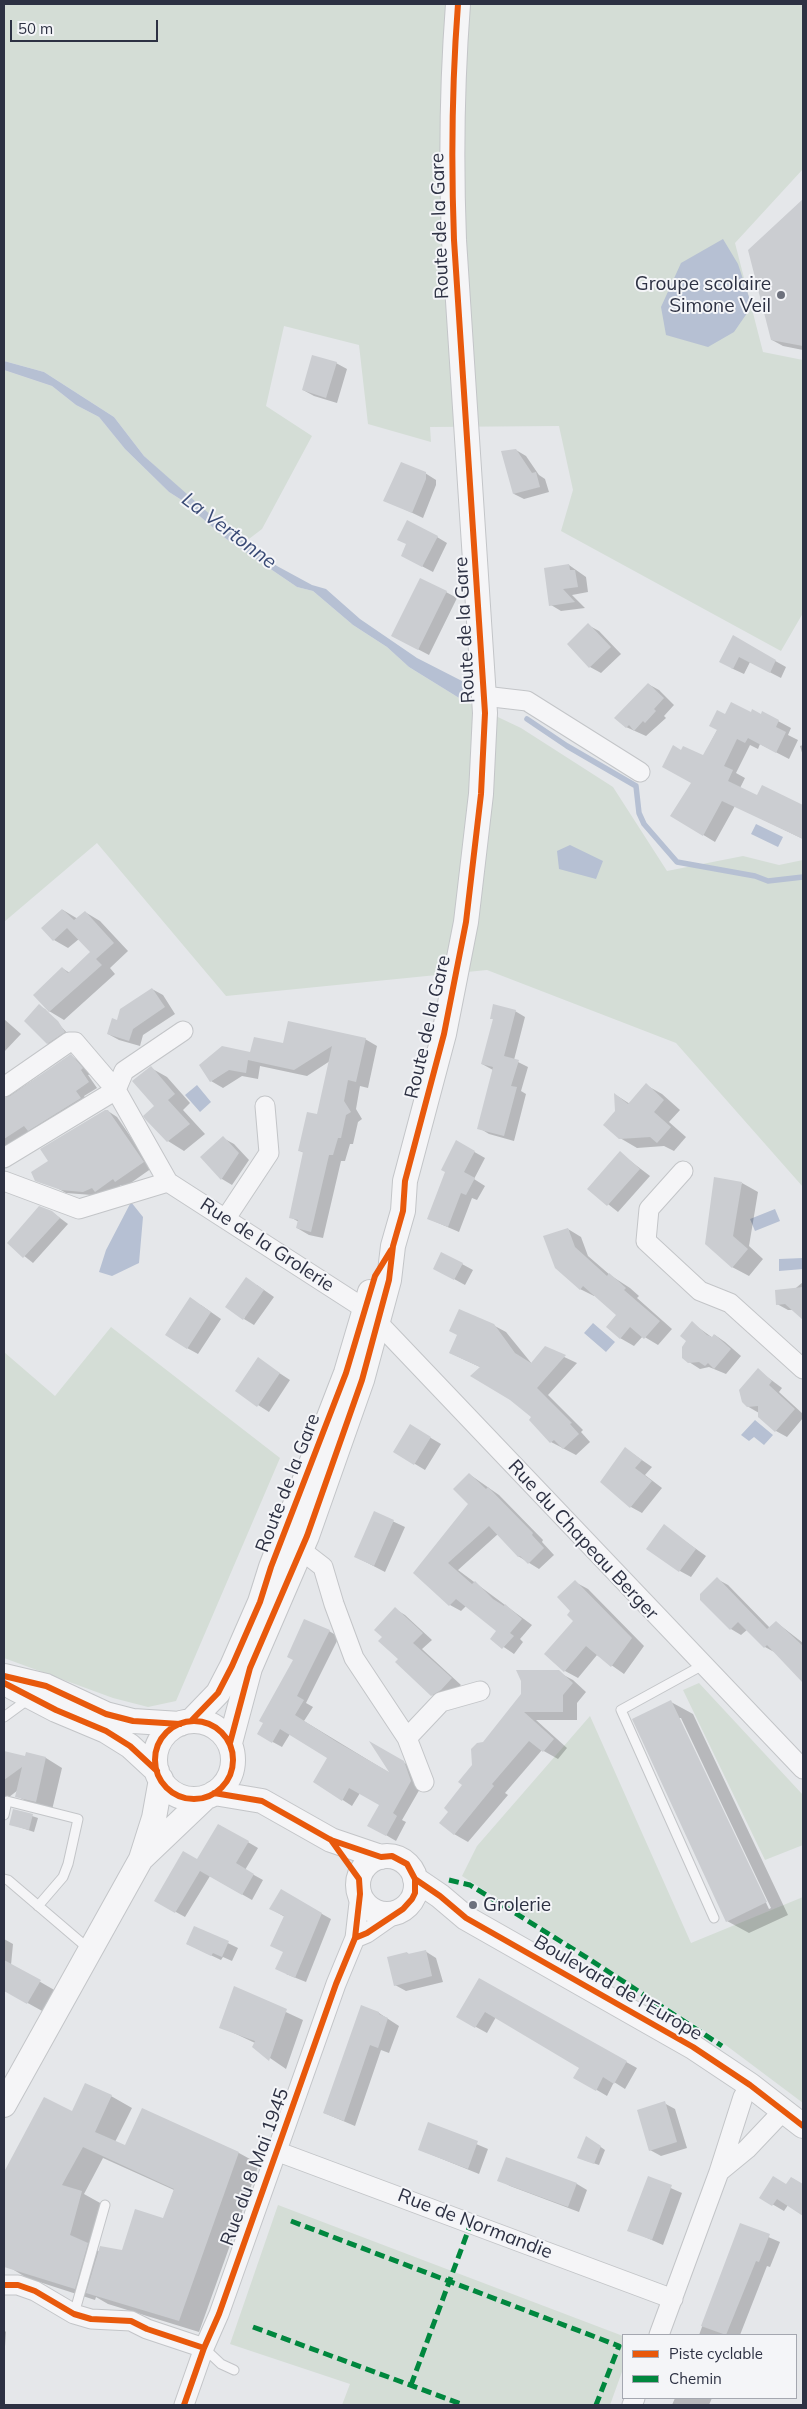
<!DOCTYPE html>
<style>
body{margin:0}
#map{position:relative;width:807px;height:2409px;overflow:hidden;background:#e5e7ea;font-family:Mulish,sans-serif}
canvas{display:block}
.frame{position:absolute;inset:0;border:5px solid #2d3143;pointer-events:none}
.legend{position:absolute;left:622px;top:2334px;width:175px;height:65px;box-sizing:border-box;background:#f4f5f8;border:1px solid #a4a7b0;margin:0;padding:6px 9px;list-style:none;font-size:15px;color:#2d3143}
.legend li{display:flex;align-items:center;gap:10px;height:25px}
.legend b{width:25px;border:1px solid #a4a7b0}
.scale{position:absolute;left:10px;top:20px;width:148px;height:22px;box-sizing:border-box;border:2px solid #2d3143;border-top:0;padding-left:6px;font-size:15px;line-height:18px;white-space:nowrap;color:#2d3143;-webkit-text-stroke:4px #f4f5f8;paint-order:stroke}
</style>
<div id="map">
<canvas width="807" height="2409"></canvas>
<div class="frame"></div>
<ul class="legend">
<li><b style="height:6px;background:#e8590c"></b>Piste cyclable</li>
<li><b style="height:6px;background:#00873e"></b>Chemin</li>
</ul>
<div class="scale">50 m</div>
</div>
<script>
const ctx = document.querySelector('canvas').getContext('2d');
ctx.lineJoin = 'round';
function fillPath(path, color) {
  ctx.fillStyle = color;
  ctx.fill(path, 'evenodd');
}
function stroke(path, color, width, dash) {
  ctx.strokeStyle = color;
  ctx.lineWidth = width;
  ctx.lineCap = dash ? 'butt' : 'round';
  ctx.setLineDash(dash || []);
  ctx.stroke(path);
}
function drawText(font, color, halo, rows, align = 'center') {
  ctx.font = font + ' Mulish,sans-serif';
  ctx.lineWidth = 4;
  ctx.setLineDash([]);
  ctx.textBaseline = 'middle';
  ctx.strokeStyle = halo;
  ctx.fillStyle = color;
  for (const [text, x, y, turn = 0] of rows) {
    ctx.save();
    ctx.translate(x, y);
    ctx.rotate((+turn || 0) * Math.PI / 180);
    ctx.textAlign = isNaN(turn) ? turn : align;
    if (halo) ctx.strokeText(text, 0, 0);
    ctx.fillText(text, 0, 0);
    ctx.restore();
  }
}
fillPath(new Path2D(`
 M4 4H803V169L735 243 763 352 803 360V613L781 651 561 531 573 490 559 426 430 427 431 442 368 424 359 345 284 326 266 406 312 436 262 529 245 542 193 501 144 456 114 417 44 372 4 361Z
 M4 370 52 386 76 405 99 417 125 449 169 492 180 499 225 538 297 587 313 591 353 625 387 647 409 667 464 701 521 728 613 787 667 871 743 856 779 865 803 860V1187L676 1043 487 970 226 996 97 843 4 922Z
 M111 1327 280 1458 176 1701 148 1707 113 1698 4 1658V1352L55 1396Z
 M699 1683 803 1795V1845L765 1860 683 1690Z
 M590 1716 691 1943 803 1897V2103L719 2040 462 1876 477 1846Z
 M278 2205 623 2336V2369L610 2405H342L350 2384 230 2344Z`), '#d4ddd6');
fillPath(new Path2D(`
 M723 239 738 264 752 306 734 332 708 347 666 335 661 307 681 263Z
 M4 361 44 372 114 417 144 456 222 525 277 566 312 585 326 589 360 619 417 658 462 681 464 701 409 667 387 647 353 625 313 591 297 587 225 538 180 499 169 492 125 449 99 417 76 405 52 386 4 370Z
 M756 824 783 837 778 847 751 834Z
 M570 845 603 861 596 879 559 869 557 851Z
 M197 1085 211 1102 200 1112 185 1095Z
 M131 1202 143 1217 139 1263 112 1276 99 1272 106 1250Z
 M775 1209 780 1221 755 1231 750 1219Z
 M803 1258V1269L779 1271V1259Z
 M593 1323 615 1342 606 1352 584 1333Z
 M755 1420 773 1435 764 1445 754 1437 749 1441 741 1435Z`), '#b6c0d3');
fillPath(new Path2D(`
 M803 201V350L783 346 772 340 749 251Z
 M336 363 347 369 337 403 314 396 303 390Z
 M516 450 526 456 539 475 545 479 549 492 524 499 514 494Z
 M425 473 436 480V485L423 518 385 500Z
 M437 537 447 543 433 572 412 561Z
 M569 565 586 577 588 592 572 595 585 608 561 611 551 605Z
 M446 592 457 598 429 655 404 642Z
 M588 625 599 631 621 654 601 673 590 667Z
 M733 637 786 667 781 678 750 662 744 674 731 668Z
 M648 684 659 690 674 705 664 716 666 718 646 736 626 727Z
 M763 713 791 728 788 735 798 740 789 759 760 744 758 749 750 745 736 773 745 778 740 788 803 822V839L735 806 715 842 672 816 693 782 682 752 703 757 725 715H762Z
 M803 745V756L800 746Z
 M63 910 78 919 85 912 100 921 128 951 110 968 115 974 64 1020 49 1011 62 968 70 973 91 952 79 939 68 948 54 940Z
 M152 989 163 995 175 1014 143 1035 140 1046 119 1040 108 1034 118 1021Z
 M39 1006 45 1009 69 1035 53 1046 47 1043Z
 M515 1011 525 1017 514 1060 528 1067 521 1091 526 1094 514 1141 489 1134 479 1128 493 1070 482 1064 494 1020 491 1018Z
 M4 1019 21 1034 4 1052Z
 M365 1039 377 1046 368 1088 360 1086 356 1109 362 1119 358 1122 353 1144H350L345 1161H341L323 1238 309 1235 297 1228 299 1222 290 1217 304 1153 300 1151 318 1115 330 1061 307 1076 260 1066 258 1079 242 1076 223 1088 211 1081 251 1054 284 1045Z
 M71 1056 79 1061 91 1074 88 1075 97 1088 84 1096 89 1103 4 1150V1099Z
 M151 1068 167 1077 190 1103 183 1110 205 1134 184 1151 168 1141 145 1116 156 1106Z
 M646 1085 662 1094 680 1110 669 1122 686 1137 674 1151 664 1146 637 1148 620 1138 616 1095 630 1104Z
 M108 1111 117 1117 152 1168 125 1187 121 1185 105 1196 66 1193 57 1188Z
 M223 1138 234 1144 249 1160 232 1185 222 1179 202 1157Z
 M457 1142 485 1158 474 1179 485 1186 477 1200 472 1198 459 1232 429 1219Z
 M620 1153 650 1176 618 1212 589 1189Z
 M742 1183 758 1192 749 1246 763 1259 749 1276 732 1267 706 1244Z
 M52 1212 68 1224 33 1263 8 1243Z
 M568 1229 581 1237 588 1256 610 1275 630 1288 639 1296 637 1298 672 1329 658 1345 643 1336 634 1346 620 1338 618 1315 595 1295 594 1296 580 1289Z
 M462 1264 473 1270 465 1285 445 1274Z
 M803 1282V1319L793 1310H788L777 1304Z
 M257 1285 274 1297 254 1325 244 1319Z
 M201 1305 221 1319 198 1354 187 1348Z
 M692 1323 713 1338 715 1335 725 1342 741 1356 726 1374 709 1367 700 1369 689 1362 688 1341Z
 M493 1325 506 1332 532 1364 545 1348 577 1363 548 1395 583 1430 581 1432 590 1442 576 1455 551 1442 533 1417 480 1367 450 1353Z
 M258 1359 290 1380 269 1412 236 1391Z
 M758 1370 782 1388 779 1392 803 1414V1418L787 1437 776 1431 759 1413 747 1406Z
 M411 1426 441 1444 425 1470 395 1452Z
 M626 1449 652 1467 645 1475 662 1488 642 1513 631 1507 601 1482Z
 M469 1474 499 1495 543 1540 542 1542 554 1555 539 1569 518 1556 498 1534 458 1570 532 1625 520 1639 523 1642 514 1654 492 1639 498 1631 466 1606 461 1611 450 1605 415 1573 470 1504Z
 M375 1513 405 1527 385 1572 356 1557Z
 M664 1526 706 1556 691 1577 680 1571Z
 M717 1579 728 1585 770 1628 776 1622 803 1643V1681L776 1653 765 1647 748 1629 741 1635 731 1629Z
 M575 1582 588 1589 644 1646 624 1674 597 1655 578 1678 565 1671 575 1621 572 1611Z
 M395 1609 405 1615 432 1640 422 1649 461 1685 451 1696 442 1701 432 1695 383 1637Z
 M329 1631 339 1637 306 1703 313 1707 304 1721 393 1775 373 1744 413 1768 421 1787 402 1820 406 1822 396 1841 369 1825 381 1805 360 1793 352 1806 315 1782 329 1758 290 1734 282 1747 258 1734Z
 M558 1672 573 1680 586 1692 577 1703V1720H536L567 1748 558 1759 542 1750 505 1793 508 1795 468 1842 454 1834 450 1812 484 1744Z
 M671 1702 693 1714 788 1915 749 1933 727 1921ZM679 1718H681L771 1908 769 1909Z
 M4 1752 26 1758 27 1753 46 1758 62 1768 52 1810 33 1805 17 1796 18 1790 4 1801Z
 M14 1810 38 1818 34 1832 10 1824Z
 M219 1825 258 1848 245 1870 263 1880 252 1900 210 1876 185 1917 156 1901 197 1861Z
 M281 1891 331 1919 306 1982 286 1974 284 1952 285 1917 271 1909Z
 M195 1927 238 1948 232 1961 223 1957 221 1960 187 1944Z
 M4 1939 13 1944 11 1965 56 1991 44 2012 4 1990Z
 M425 1951 436 1958 443 1982 406 1991 395 1985 407 1953 411 1955Z
 M479 1980 637 2068 625 2089 614 2082 607 2096 575 2077 581 2067 496 2017 487 2033 458 2017Z
 M234 1988 303 2020 286 2069 254 2047 255 2043 221 2027Z
 M379 2013 399 2026 389 2053 381 2050 355 2126 324 2113Z
 M111 2096 132 2108 115 2142 126 2147 239 2153 259 2164 199 2332 108 2304 96 2297 95 2300 27 2278 4 2264V2174L29 2131ZM103 2158 174 2190 164 2220 123 2252H100L90 2246 102 2204 84 2194Z
 M664 2103 675 2109 687 2148 661 2156 650 2150Z
 M429 2124 488 2149 479 2174 420 2150Z
 M591 2140 605 2150 599 2165 584 2160Z
 M507 2158 577 2184 587 2190 579 2212 510 2186 499 2180Z
 M648 2178 682 2193 663 2245 629 2230Z
 M792 2178 803 2185V2214L788 2205 784 2211 760 2197 787 2185Z
 M740 2225 780 2242 770 2267 767 2266 740 2335H699Z
 M4 2330 6 2332 4 2361Z
 M675 2398H712L709 2405H672Z`), '#0003');
stroke(new Path2D(`
 M527 719 567 746 636 786 639 813 644 824 677 862 755 876 768 881 803 877`), '#b6c0d3', 5.5);
fillPath(new Path2D(`
 M803 199V346L771 340 748 250Z
 M312 355 337 362 326 398 302 390Z
 M516 449 532 473 536 472 540 487 513 494 501 451Z
 M401 462 426 472V479L412 513 383 501Z
 M407 520 438 536 422 567 401 556 406 544 397 540Z
 M569 564 570 570H575L578 587 563 589 575 602 549 606 544 568Z
 M420 578 447 591 418 650 391 636Z
 M588 623 611 647 589 668 567 644Z
 M733 635 776 660 770 673 739 657 733 669 719 662Z
 M648 683 664 698 654 709 656 711 645 723 643 721 634 731 629 725 626 728 614 718Z
 M731 702 751 712 752 709 761 714 762 711 779 720 776 727 786 732 776 753 748 738 745 743 737 739 724 766 733 770 728 781 757 795 762 785 803 805V839L722 801 703 836 670 816 691 783 662 767 673 745 681 750 683 746 703 755 717 730 709 726 717 710 725 714Z
 M62 909 74 920 85 911 114 943 96 959 102 965 49 1012 33 995 62 967 68 973 90 952 67 928 53 941 41 928Z
 M152 988 165 1007 133 1029 129 1041 107 1034 112 1018 117 1020 120 1009Z
 M39 1004 58 1021 65 1032 47 1044 24 1021Z
 M493 1004 516 1010 504 1056 519 1060 511 1086 517 1087 504 1136 477 1129 493 1067 481 1064 493 1019H490Z
 M288 1021 366 1038 356 1082 348 1080 344 1101 351 1112 346 1115 341 1138H338L333 1155H329L311 1232 296 1228 298 1220 289 1218 303 1152 298 1151 307 1112 317 1114 332 1046 294 1070 248 1060 246 1073 229 1070 210 1082 199 1065 222 1046 250 1052 254 1037 283 1043Z
 M71 1054 83 1068 81 1070 89 1082 76 1091 81 1098 28 1131 24 1126 4 1139V1098L10 1096Z
 M151 1066 175 1094 168 1100 190 1124 167 1142 145 1119 143 1116 154 1106 132 1081Z
 M646 1083 664 1100 654 1112 671 1127 657 1143 650 1137 619 1139 603 1125 615 1111 614 1093 628 1104Z
 M105 1110H108L144 1162 115 1182 113 1179 95 1192 92 1188 83 1192 61 1190 35 1181 31 1172 48 1161 40 1149Z
 M223 1136 239 1153 221 1180 200 1157Z
 M456 1140 475 1151 464 1172 475 1178 466 1195 461 1193 448 1227 427 1219 445 1172 441 1170Z
 M620 1151 640 1169 607 1206 587 1189Z
 M714 1177 742 1182 733 1236 748 1249 732 1268 705 1244Z
 M39 1206 52 1211 60 1218 23 1258 7 1243Z
 M568 1228 575 1247 607 1276 609 1273 616 1279 626 1288 624 1290 660 1321 644 1339 630 1327 620 1339 606 1327 616 1315 583 1286 580 1290 555 1268 543 1236Z
 M441 1252 463 1263 454 1280 433 1269Z
 M246 1277 264 1290 243 1320 225 1307Z
 M803 1287V1320L785 1304 776 1305 775 1290Z
 M190 1297 211 1312 187 1349 165 1335Z
 M459 1309 494 1324 515 1353 531 1363 545 1346 566 1355 537 1388 572 1423 570 1424 579 1434 563 1449 554 1440 550 1443 529 1420 531 1417 510 1400 470 1376 480 1367 449 1353 457 1335 449 1331Z
 M692 1321 707 1335 712 1337 714 1334 731 1349 714 1369 708 1363 705 1366 699 1362 688 1363 682 1358V1347L686 1341 680 1336Z
 M258 1357 280 1373 257 1407 235 1391Z
 M758 1368 772 1381 769 1385 795 1409 775 1432 758 1417V1406L747 1407 742 1402 739 1390Z
 M410 1424 431 1437 414 1465 393 1452Z
 M625 1447 642 1460 635 1468 652 1481 630 1508 600 1482Z
 M469 1473 486 1489 488 1487 533 1533 532 1535 544 1548 528 1564 520 1556 518 1557 489 1526 448 1563 472 1584 475 1581 493 1599 504 1606 505 1604 522 1619 510 1633 514 1636 502 1649 490 1639 496 1631 456 1599 449 1606 413 1573 468 1504 453 1489Z
 M374 1511 394 1520 374 1566 354 1557Z
 M664 1524 696 1549 679 1572 646 1549Z
 M717 1577 767 1629 776 1621 803 1646V1683L767 1645 764 1648 738 1622 730 1630 700 1600V1594Z
 M575 1580 632 1638 611 1667 586 1646 564 1672 544 1654 573 1621 567 1615 570 1611 557 1597Z
 M395 1607 423 1633 413 1643 452 1678 441 1690 431 1696 395 1662 398 1659 378 1641 382 1637 374 1630Z
 M304 1619 330 1630 297 1696 304 1700 295 1715 337 1742 389 1772 369 1741 404 1761 411 1781 393 1813 397 1816 386 1836 367 1826 379 1805 349 1788 342 1801 313 1782 327 1758 280 1729 272 1743 257 1734 263 1723 259 1721 293 1660 287 1657Z
 M516 1670H559L573 1683 563 1695V1712H524L554 1739 543 1752 529 1741 492 1784 494 1786 454 1835 439 1823 448 1812 444 1808 462 1785 458 1782 472 1765 471 1749 477 1743 483 1742 521 1694V1681Z
 M671 1700 767 1902 726 1922 632 1719Z
 M4 1751 25 1756 26 1752 46 1757 36 1802 15 1797 22 1767 4 1780Z
 M13 1809 33 1814 29 1830 9 1825Z
 M218 1824 249 1841 236 1863 254 1874 242 1895 200 1871 175 1913 154 1901 183 1851 197 1859Z
 M281 1889 322 1913 295 1978 275 1969 283 1952 270 1946 284 1916 269 1909Z
 M194 1926 229 1941 222 1957 213 1953 211 1956 186 1944Z
 M426 1950 432 1976 394 1986 387 1957 407 1952 408 1954Z
 M4 1960 41 1980 27 2004 4 1991Z
 M479 1978 627 2061 614 2084 603 2077 596 2091 573 2078 579 2068 485 2012 475 2028 456 2017Z
 M234 1986 287 2009 269 2061 252 2047 255 2041 219 2028Z
 M361 2005 379 2012V2014L388 2018 378 2048 370 2045 344 2121 323 2113Z
 M85 2083 112 2095 95 2132 125 2145 142 2108 239 2152 179 2321 86 2293 100 2246 122 2250 135 2209 163 2218 174 2189 83 2147 62 2185 82 2191 70 2235 88 2243 75 2289 4 2267V2172L44 2097 72 2111Z
 M665 2101 677 2142 649 2151 637 2110Z
 M428 2122 478 2141 468 2169 418 2150Z
 M586 2136 601 2146 594 2164 577 2158Z
 M506 2157 577 2183 568 2207 497 2181Z
 M648 2176 672 2185 652 2240 627 2231Z
 M773 2176 786 2184 791 2177 803 2184V2216L777 2199 772 2206 759 2198Z
 M740 2223 770 2234 759 2262 756 2261 726 2335 701 2326Z`), '#cbcdd1');
const service = new Path2D(`
 M703 1665 621 1710 714 1918
 M4 1717 30 1698
 M4 1815 7 1801 78 1819 68 1864 63 1877 38 1906
 M4 1879 8 1880 90 1950
 M74 2314 105 2205
 M204 2348 221 2364 234 2370`);
const minor = new Path2D(`
 M484 696 527 701 640 772
 M4 1087 69 1042H75L116 1090 124 1071 183 1031
 M4 1158 116 1090 168 1182 365 1309 803 1769
 M683 1171 649 1209 646 1241 700 1291 730 1303 803 1369
 M4 1181 79 1209 168 1182
 M226 1218 269 1153 265 1106
 M301 1550 323 1567 334 1604 354 1658 407 1738 424 1782
 M407 1738 441 1702 480 1691
 M355 1938 367 1933 397 1912
 M750 2085 743 2097 719 2172 747 2149 783 2111
 M276 2151 673 2299
 M4 2285H18L35 2291 74 2314 91 2319 131 2321 147 2329 204 2348
 M659 2335 719 2172
 M184 2405 204 2348 219 2314 336 1984 355 1938 360 1894
 M632 2405 635 2398`);
const tertiary = new Path2D(`
 M4 1676 46 1686 106 1714 133 1721 180 1724
 M12 1687 56 1710 106 1731 130 1746 157 1771
 M191 1721 218 1693 232 1666 260 1602 271 1567 346 1373 370 1292
 M155 1760a39 39 0 1 1 78 0a39 39 0 1 1-78 0Z
 M230 1743 250 1668 307 1536 362 1380 389 1280 393 1246 403 1211 405 1181 444 1034 466 922 481 794 485 713 454 240C451 161 452 82 458 4
 M214 1793 262 1801 331 1840 381 1857
 M358 1885a29 29 0 1 1 58 0a29 29 0 1 1-58 0Z
 M142 1858 206 1797
 M415 1879 440 1896 466 1918 693 2047 750 2085 803 2126
 M4 2105 141 1859 154 1818 161 1779`);
stroke(service, '#c3c5c8', 11);
stroke(minor, '#c3c5c8', 21);
stroke(tertiary, '#c3c5c8', 26);
stroke(service, '#f5f5f7', 9);
stroke(minor, '#f5f5f7', 19);
stroke(tertiary, '#f5f5f7', 24);
stroke(new Path2D(`
 M449 1880 470 1885 589 1959 722 2046
 M291 2221 619 2346 596 2405
 M253 2327 464 2405
 M411 2385 471 2223`), '#00873e', 5, [10, 5]);
stroke(new Path2D(`
 M4 1676 46 1686 106 1714 133 1721 180 1724
 M4 1683 56 1710 106 1731 130 1746 157 1771
 M191 1721 218 1693 232 1666 260 1602 271 1567 346 1373 375 1276 391 1250
 M155 1760a39 39 0 1 1 78 0a39 39 0 1 1-78 0Z
 M230 1743 250 1668 307 1536 362 1380 389 1280 393 1246 403 1211 405 1181 444 1034 466 922 481 794 485 713 454 240C451 161 452 82 458 4
 M214 1793 262 1801 331 1840 381 1857 392 1856 407 1864 415 1879V1893L412 1899 403 1909 367 1933 355 1938
 M415 1879 440 1896 466 1918 693 2047 750 2085 803 2126
 M4 2285H18L35 2291 74 2314 91 2319 131 2321 147 2329 204 2348
 M184 2405 204 2348 219 2314 336 1984 355 1938 360 1894 359 1879 331 1840`), '#e8590c', 6);
for (const [x, y, r, color] of [
 [781,295,5,"#6d717d"],
 [473,1905,5,"#6d717d"]
]) {
  const dot = new Path2D();
  dot.arc(x, y, r, 0, 2 * Math.PI);
  ctx.fillStyle = color;
  ctx.fill(dot);
  stroke(dot, '#f4f5f8', 2);
}
drawText('19px', '#2d3143', '#f4f5f8', [
 ["Route de la Gare",440,226,-92],
 ["Route de la Gare",465,630,-93],
 ["Route de la Gare",428,1027,-77],
 ["Rue de la Grolerie",267,1245,33],
 ["Route de la Gare",288,1483,-69],
 ["Rue du Chapeau Berger",583,1540,47],
 ["Boulevard de l'Europe",618,1988,30],
 ["Rue du 8 Mai 1945",255,2167,-70],
 ["Rue de Normandie",475,2224,21]
]);
drawText('19px', '#2d3143', '#f4f5f8', [
 ["Groupe scolaire",771,284],
 ["Simone Veil",771,306],
 ["Grolerie",483,1905,"left"]
], 'right');
drawText('italic 20px', '#394a75', '#f4f5f8', [
 ["La Vertonne",229,531,37]
]);
</script>
